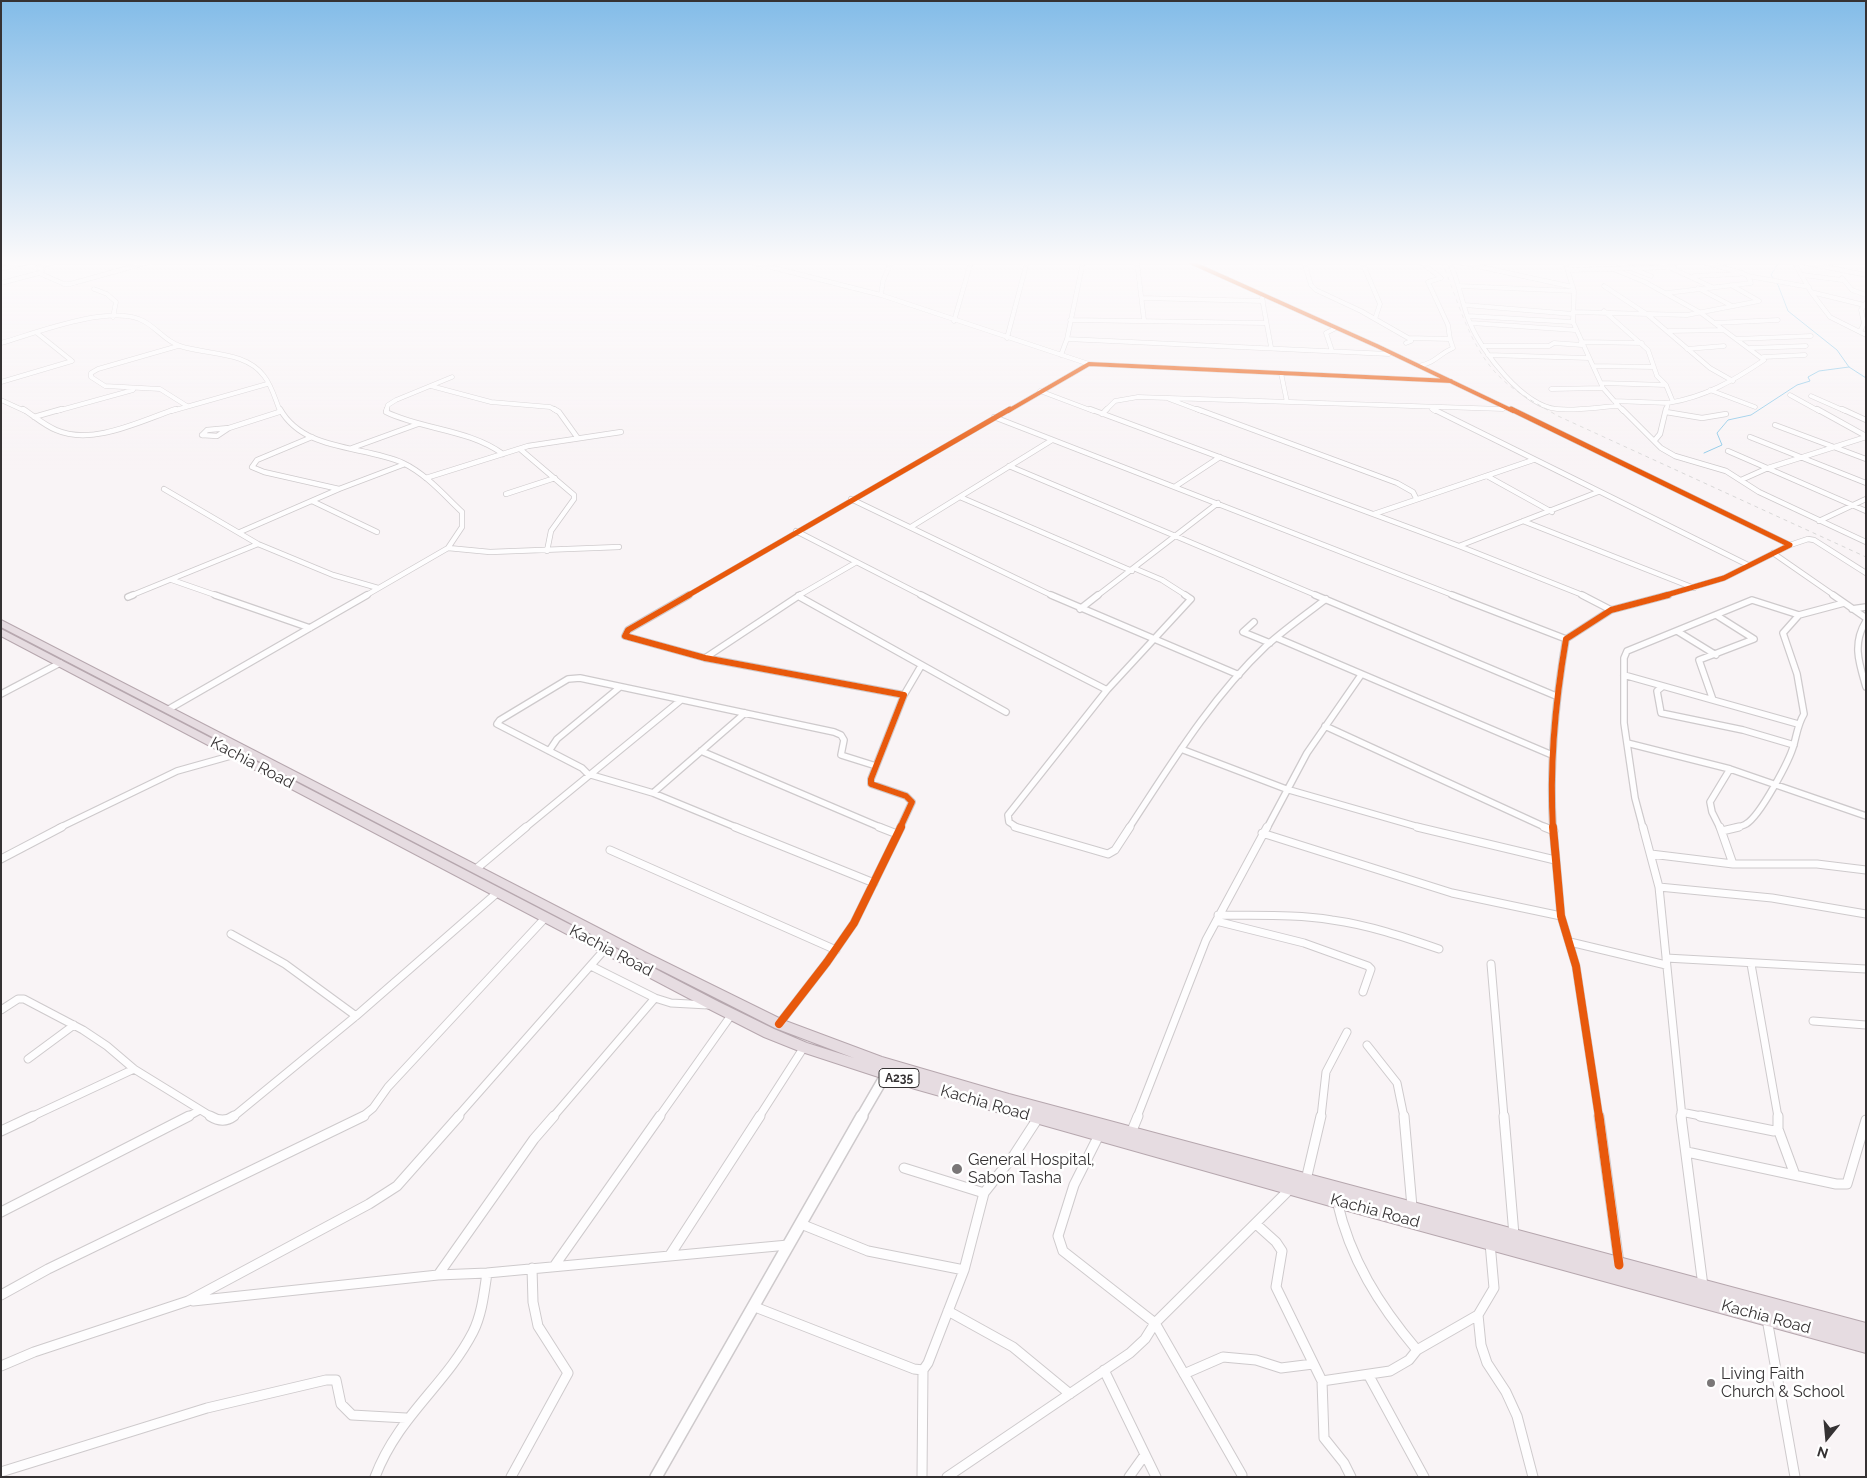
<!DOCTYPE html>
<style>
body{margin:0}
#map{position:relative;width:1867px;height:1478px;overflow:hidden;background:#f9f4f6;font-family:Raleway,sans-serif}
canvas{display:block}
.frame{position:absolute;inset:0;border:2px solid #353233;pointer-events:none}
.north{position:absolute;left:1802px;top:1413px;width:50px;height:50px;-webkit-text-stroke:4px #fff;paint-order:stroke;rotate:197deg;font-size:14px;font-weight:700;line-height:20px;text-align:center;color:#353233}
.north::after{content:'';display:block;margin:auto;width:18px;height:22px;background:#353233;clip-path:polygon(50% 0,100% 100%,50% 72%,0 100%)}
</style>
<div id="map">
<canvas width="1867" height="1478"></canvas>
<div class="frame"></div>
<div class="north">N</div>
</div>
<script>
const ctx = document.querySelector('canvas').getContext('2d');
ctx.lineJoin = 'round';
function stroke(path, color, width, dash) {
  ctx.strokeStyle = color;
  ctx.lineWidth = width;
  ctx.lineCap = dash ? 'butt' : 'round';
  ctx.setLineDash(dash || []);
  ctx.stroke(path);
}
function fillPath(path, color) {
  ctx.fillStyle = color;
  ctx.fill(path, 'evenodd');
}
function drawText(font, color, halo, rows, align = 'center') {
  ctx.font = font + ' Raleway,sans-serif';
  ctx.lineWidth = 5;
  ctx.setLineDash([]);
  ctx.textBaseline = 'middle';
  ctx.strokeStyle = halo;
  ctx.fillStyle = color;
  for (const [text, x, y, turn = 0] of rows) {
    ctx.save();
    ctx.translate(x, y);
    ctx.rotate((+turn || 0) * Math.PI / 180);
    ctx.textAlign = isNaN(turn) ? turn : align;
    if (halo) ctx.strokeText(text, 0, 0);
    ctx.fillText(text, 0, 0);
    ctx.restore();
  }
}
stroke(new Path2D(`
 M1779 262 1771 275 1778 285 1788 311 1837 350 1849 367 1866 378
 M1704 453 1722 445 1717 433 1728 420 1751 415 1797 385 1810 381 1808 377 1819 371 1849 367`), '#8cc8e7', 1);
const minorFar4 = new Path2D(`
 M751 262 881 295
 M891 262 883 281 881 295 1089 364
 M1137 262 1144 320
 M1190 262 1377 346 1513 411
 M1251 262H1253
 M1304 262 1311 285 1316 290 1361 311 1410 339 1411 341 1406 343
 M1362 262 1380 304 1375 319
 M1449 262C1460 282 1461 303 1470 323 1482 352 1523 406 1557 409 1577 411 1598 407 1618 406
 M1458 262 1573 287
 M1476 262H1499
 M1565 262 1574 291 1573 322 1603 388 1623 411
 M1615 262 1651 276
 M1658 262 1712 287
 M1794 262 1811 292 1830 317 1866 335
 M1801 262 1866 275
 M1 269 28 262
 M1613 269 1645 282 1701 313 1764 360C1733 381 1705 397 1668 403L1666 411
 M1570 270 1674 267
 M39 273 42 271 38 267 55 262
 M1803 275 1842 280
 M1694 276 1739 274
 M1748 276 1809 287
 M1842 278 1852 290 1866 295
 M1 283 39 273 64 284H70L149 262
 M1731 285 1759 301
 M1460 286 1574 291
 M1604 286 1648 315 1710 368 1733 381
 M1698 288 1732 306
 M94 289 107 294 116 302 113 317
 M1811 292 1864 305
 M1667 293 1751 283 1748 276 1742 273 1703 262
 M1142 298 1263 301
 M1262 298 1271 347
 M1465 305 1573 314
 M1604 311 1648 350 1657 376 1666 385 1673 402
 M1573 312 1687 315 1759 301
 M1468 316 1573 322
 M1070 320 1265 323
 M954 321 971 262
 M1471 323 1575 330
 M1715 323 1778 320
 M1669 331 1724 330
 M1860 332 1864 323 1861 310 1866 303
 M1007 338 1027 262
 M1408 338 1450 339 1448 325 1428 282 1441 278 1421 262
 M1067 339 1389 354
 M1736 339 1811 336
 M1581 342 1642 343
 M1 343C36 333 104 306 139 319 154 324 164 341 180 346 207 355 246 351 264 376 272 386 275 399 280 411
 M178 346 98 369 91 373V377L105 386 160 389 187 406
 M1484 346H1549L1554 343 1582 345
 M1750 348 1806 346
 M1687 349 1724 346
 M1332 351 1326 333 1336 328
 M1061 355 1067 339 1083 262
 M1488 355 1589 358
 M1763 357 1805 355
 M1419 366C1437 362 1437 355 1453 348L1450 339
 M1593 366 1654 367
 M1281 373 1287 402
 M1 382 72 361 37 333
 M1601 383 1666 385
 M431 386 491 402 550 407 557 411
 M1551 389 1603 388
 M1710 390 1755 407
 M1040 391 1093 411
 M1790 395 1819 411
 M1811 396 1845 411
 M1169 399 1201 411
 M1 400 25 411
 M1614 401 1668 403
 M1432 409 1435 411
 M57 411 133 390
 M172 411 267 384
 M386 411 388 405 396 400 452 377
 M1008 411 1089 364 1451 381
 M1105 411 1115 401 1138 397 1503 409`);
const minorFar3 = new Path2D(`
 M23 409C34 416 44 425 56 430 93 446 140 421 176 409
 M280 409C304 452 363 445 403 463 426 474 444 495 462 512V527L448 548 365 596
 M387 409 386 412C424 430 468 429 503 454
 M554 409 559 412 577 437
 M1090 409 1459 546 1585 596
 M1197 409 1397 483 1413 492 1416 498
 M1433 409 1748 565
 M1511 409 1790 545 1724 578 1663 596
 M1622 409 1661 448 1675 456 1726 471 1759 492 1866 542
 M1817 409 1866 436
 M1842 409 1866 420
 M1666 412 1702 418 1726 414
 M1102 414 1107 409
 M34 417 62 409
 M994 417 1455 596
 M1775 425 1866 459
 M202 435 217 436 229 428 279 412
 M202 435 207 430 229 428
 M312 437 257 460 252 467 264 472 339 489
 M1750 437 1866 483
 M1655 440 1660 434 1666 409
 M352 448 418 424
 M520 449 574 495V499L551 531 547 551
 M1728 451 1866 511
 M1009 466 1318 596
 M1487 476 1552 512
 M426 478 528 446 621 432
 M1741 480 1768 468 1866 437
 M1176 486 1220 457
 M164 489 258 544 333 575 378 588
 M506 494 555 478
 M960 497 1132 571
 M851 499 1053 596
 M312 501 377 532
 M1374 514 1533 460
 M1523 521 1694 588
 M1819 521 1866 499
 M911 527 1052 440
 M796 531 923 596
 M240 532 339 489 405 464
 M1790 545 1808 539 1814 540 1866 573
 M1459 546 1598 492
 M448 548 490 552 619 547
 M1773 553 1835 596
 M1136 569 1162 580 1187 596
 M172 580 218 596
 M130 596 258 544
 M687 596 1010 409
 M798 596 855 563
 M1097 596 1218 503`);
const minorFar2 = new Path2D(`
 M215 595 310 628
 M689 595 628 630 625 636 705 658 904 695 871 779V784L906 796 912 802 900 828
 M921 595 1107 690 1191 599 1185 595
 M1051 595 1239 675
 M1315 595 1556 696
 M1452 595 1566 639
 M1582 595 1611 610
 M1833 595 1866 618
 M798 596 1006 712
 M128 597 133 595
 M1080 609 1098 595
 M1852 609 1866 607
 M1866 621C1852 644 1859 663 1866 687
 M1254 622 1243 632 1270 643
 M1677 631 1716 655
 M1277 638 1552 755
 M705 658 800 595
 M1624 675 1798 724
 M1662 687 1657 691 1661 713 1743 730 1794 745
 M1 694 60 663
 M904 695 921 666
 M1713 700 1699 660 1754 639 1716 615
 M169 709 367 595
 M1325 726 1547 828
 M1627 743 1730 769 1866 816
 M1181 749 1286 789 1422 828
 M549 751 557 739 620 687
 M701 751 882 828
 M653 793 745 713
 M59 828 177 771 234 755
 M525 828 681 700
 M738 828 653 793 588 774 582 768 497 724 500 720 568 679 580 678 834 732 841 735 844 740 841 755 876 766
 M1018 828 1009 822 1008 815 1107 690
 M1129 828C1171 764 1211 698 1266 646 1285 629 1306 614 1326 599
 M1267 828 1307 753 1361 675
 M1553 828C1549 763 1555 703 1566 639L1611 610 1668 595
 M1643 828 1635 798 1624 723V658L1627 651 1752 600 1799 615
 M1720 828 1712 812 1710 802 1730 769
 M1734 828C1738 827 1743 826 1746 824 1760 816 1790 760 1794 744 1797 733 1798 724 1804 714L1797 674 1783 633 1799 615 1844 603`);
const minorFar1 = new Path2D(`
 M735 827 874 883
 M879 827 897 834
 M1015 827 1108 854 1115 850 1130 827
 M1417 827 1555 860
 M1544 827 1554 831
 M1553 827 1561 916 1576 966 1599 1117
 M1643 827 1659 887 1682 1117
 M1720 827 1733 864
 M1722 831 1739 827
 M1262 833 1452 893 1561 916
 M610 850 836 950
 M1651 854 1733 864H1817L1866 870
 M1 859 62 827
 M476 869 526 827
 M1659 887 1772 898 1866 914
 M1218 915C1256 916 1294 914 1332 920 1369 925 1404 937 1439 949
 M1216 921 1304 943 1368 966 1371 969 1363 992
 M231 934 285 964 356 1016
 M1570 942 1666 965
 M1666 958 1866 969
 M1491 964 1504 1117
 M1751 964 1778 1117
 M591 966 655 998 671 1003 708 1005
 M1 1010 18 999H24L83 1030 107 1046 134 1069 212 1117
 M1813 1021 1866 1025
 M779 1024 827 962 854 923 901 827
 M1367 1045 1397 1083 1404 1117
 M28 1059 74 1025
 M1681 1112 1706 1117
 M31 1117 134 1069
 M187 1117 200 1110
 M233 1117 356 1016 498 892
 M362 1117 373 1108 388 1087 546 917
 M457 1117 606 948
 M553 1117 655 998
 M659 1117 732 1014
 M759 1117 804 1047
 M1137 1117 1206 940 1267 827
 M1321 1117 1326 1072 1347 1032`);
const minor = new Path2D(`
 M210 1116C218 1121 226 1122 234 1116
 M1404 1116 1412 1207
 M1504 1116 1514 1235
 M1599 1116 1619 1263
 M1681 1116 1703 1286
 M1700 1116 1774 1131 1778 1129V1116
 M1778 1129 1795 1175
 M1 1131 33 1116
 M1131 1133 1138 1116
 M1099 1135 1074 1185 1058 1236 1063 1251 1155 1323 1242 1475
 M1687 1152 1836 1184H1847L1866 1120
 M904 1168 984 1193
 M1306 1180 1321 1116
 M1337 1201C1350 1259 1379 1305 1417 1350
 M1 1212 189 1116
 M801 1224 868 1251 964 1270
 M1256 1224 1276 1242 1282 1251 1276 1287 1322 1381 1324 1438 1344 1463 1351 1477
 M1490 1243 1494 1288 1478 1315 1481 1345 1487 1363 1506 1392 1517 1416 1533 1477
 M670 1255 760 1116
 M555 1265 660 1116
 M438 1275 534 1139 554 1116
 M1 1295 48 1269 364 1116
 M193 1301 438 1275 487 1273 788 1245
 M755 1307 914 1369 923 1370
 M948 1311 1013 1347 1070 1394
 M1767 1319 1795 1477
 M1 1366 34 1352 188 1301 369 1204 397 1186 459 1116
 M1104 1370 1156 1477
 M1184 1374 1223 1357 1256 1360 1281 1368 1313 1364
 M1369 1376 1424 1477
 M1322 1381 1390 1371 1409 1360 1417 1350 1478 1315
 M1 1472 207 1408 326 1380H336L341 1404 352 1415 406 1418
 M375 1477C398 1416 445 1386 473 1332 482 1314 484 1293 487 1273
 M511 1477 568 1373 538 1326 533 1302 532 1268
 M922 1477 923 1370 928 1363 964 1270 984 1193 1014 1155 1038 1118
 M947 1477 1130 1353 1145 1339 1155 1323 1289 1190
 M1129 1477 1144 1456`);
const tertiaryFar1 = new Path2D(`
 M861 1117 886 1074`);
const tertiary = new Path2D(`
 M656 1477 862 1116`);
const trunk = new Path2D(`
 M1 620 647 953 783 1020 882 1057 1009 1094 1866 1323V1353L1337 1208 915 1089 799 1051 764 1037 711 1010 1 636V629L719 1002 774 1029 807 1043 854 1058 775 1028 639 959 1 627Z`);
stroke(minorFar4, '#cecacc', 5);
stroke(minorFar3, '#cecacc', 6);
stroke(minorFar2, '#cecacc', 8);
stroke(minorFar1, '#cecacc', 9);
stroke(minor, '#cecacc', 11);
stroke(tertiaryFar1, '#cecacc', 12);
stroke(tertiary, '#cecacc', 14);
stroke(trunk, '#b6a7ae', 2);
stroke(minorFar4, '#fefdfe', 4);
stroke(minorFar3, '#fefdfe', 4.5);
stroke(minorFar2, '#fefdfe', 5.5);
stroke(minorFar1, '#fefdfe', 7);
stroke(minor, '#fefdfe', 9);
stroke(tertiaryFar1, '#fefdfe', 9);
stroke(tertiary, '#fefdfe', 11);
fillPath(trunk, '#e6dce1');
stroke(new Path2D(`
 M1442 262C1457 298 1468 342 1495 372 1512 391 1536 403 1558 416L1866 557`), '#d8d7d7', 1, [4, 4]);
stroke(new Path2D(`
 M1190 262 1377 346 1513 411
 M1008 411 1089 364 1451 381`), '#e8590c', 4);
stroke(new Path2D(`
 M1511 409 1790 545 1724 578 1663 596
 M687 596 1010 409`), '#e8590c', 5);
stroke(new Path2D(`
 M689 595 628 630 625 636 705 658 904 695 871 779V784L906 796 912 802 900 828
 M1553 828C1549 763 1555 703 1566 639L1611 610 1668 595`), '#e8590c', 6);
stroke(new Path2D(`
 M1553 827 1561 916 1576 966 1599 1117
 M779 1024 827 962 854 923 901 827`), '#e8590c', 8);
stroke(new Path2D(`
 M1599 1116 1619 1265`), '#e8590c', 9);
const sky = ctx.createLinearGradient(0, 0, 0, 469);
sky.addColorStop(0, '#83bce8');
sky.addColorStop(0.56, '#fcfafb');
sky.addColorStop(1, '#fcfafb00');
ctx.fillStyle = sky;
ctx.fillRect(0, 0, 1867, 469);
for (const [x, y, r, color] of [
 [957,1169,6,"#7a7677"],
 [1711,1383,5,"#7a7677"]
]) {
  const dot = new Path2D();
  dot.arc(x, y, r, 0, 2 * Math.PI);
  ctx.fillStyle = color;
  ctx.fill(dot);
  stroke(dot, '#fff', 2);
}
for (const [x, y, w] of [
 [899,1078,40]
]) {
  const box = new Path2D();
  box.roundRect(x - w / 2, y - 9.5, w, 19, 4);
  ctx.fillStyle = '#fff';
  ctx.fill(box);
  stroke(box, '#353233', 1);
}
drawText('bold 12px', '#353233', null, [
 ["A235",899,1078]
]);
drawText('16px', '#353233', '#fff', [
 ["Kachia Road",252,763,28],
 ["Kachia Road",611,951,28],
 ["Kachia Road",985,1103,16],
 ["Kachia Road",1375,1211,15],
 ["Kachia Road",1766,1317,15]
]);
drawText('16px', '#353233', '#fff', [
 ["General Hospital,",968,1160],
 ["Sabon Tasha",968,1178],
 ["Living Faith",1721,1374],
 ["Church & School",1721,1392]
], 'left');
</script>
